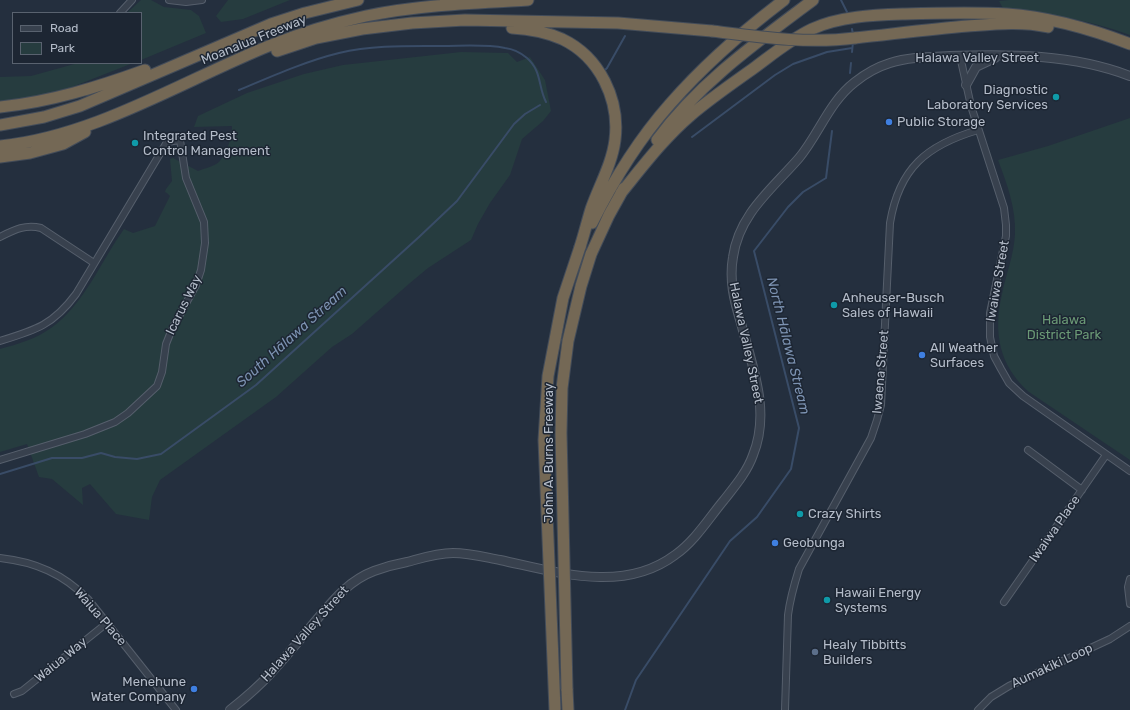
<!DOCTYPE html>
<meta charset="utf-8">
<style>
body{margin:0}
#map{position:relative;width:1130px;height:710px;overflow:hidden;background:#242f3e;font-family:Rubik,sans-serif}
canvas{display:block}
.legend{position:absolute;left:12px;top:12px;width:130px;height:52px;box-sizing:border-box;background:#1d2633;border:1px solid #59626f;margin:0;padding:5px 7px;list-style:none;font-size:12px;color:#b4bcc9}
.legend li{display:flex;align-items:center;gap:8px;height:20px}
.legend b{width:20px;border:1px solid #59626f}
</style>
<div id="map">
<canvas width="1130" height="710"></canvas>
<ul class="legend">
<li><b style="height:5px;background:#38414e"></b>Road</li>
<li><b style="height:11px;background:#263c3f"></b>Park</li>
</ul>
</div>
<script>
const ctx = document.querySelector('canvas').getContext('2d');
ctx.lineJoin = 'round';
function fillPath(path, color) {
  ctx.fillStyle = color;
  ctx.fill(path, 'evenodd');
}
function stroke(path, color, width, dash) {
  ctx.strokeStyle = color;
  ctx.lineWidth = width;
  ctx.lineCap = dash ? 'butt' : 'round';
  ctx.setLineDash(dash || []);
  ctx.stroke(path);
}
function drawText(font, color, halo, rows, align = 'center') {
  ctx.font = font + ' Rubik,sans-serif';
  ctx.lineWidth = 3;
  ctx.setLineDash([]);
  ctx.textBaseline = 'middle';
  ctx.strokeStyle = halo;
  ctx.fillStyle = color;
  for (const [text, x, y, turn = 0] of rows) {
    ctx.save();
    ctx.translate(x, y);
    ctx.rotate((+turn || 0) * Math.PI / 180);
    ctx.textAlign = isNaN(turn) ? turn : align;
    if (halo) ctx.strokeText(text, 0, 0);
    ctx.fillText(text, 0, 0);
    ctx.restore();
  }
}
fillPath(new Path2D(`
 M141 0H151L164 7 191 10 199 16 206 33 141 60V13H127Z
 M228 0H290L243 19 221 22 216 16Z
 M1009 0H1130V35C1090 20 1047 13 1004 10L999 1Z
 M461 52 508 53 517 62 530 57 545 80 551 111 543 121 522 139 510 175 490 203 478 224 471 240 428 268 410 283 352 334 332 347 276 397 160 480 152 497 149 520 116 514 90 484 82 488 83 505 52 479 39 477 27 444 0 452V349C18 344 36 339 51 328 84 305 101 261 124 229L133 233 155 226 170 196 167 193 165 192 166 189 172 181 170 159 173 158 198 171C205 168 213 167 219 162 227 154 232 137 232 126L194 127 198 116 247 93 304 74 343 65Z
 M78 63H133L67 89 36 97 0 101V77L31 76Z
 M1130 118V460L1029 392C999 365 993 333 1002 294 1006 274 1014 255 1015 234 1016 208 1007 184 998 160L1048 146Z`), '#263c3f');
stroke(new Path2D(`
 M841 0 847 12
 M852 29 853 35
 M852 52 853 42
 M603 72 607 68 625 36
 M850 73 851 63
 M239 90C270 77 306 61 339 53 372 45 407 46 442 46 462 46 485 44 505 48 514 49 521 53 527 58 542 71 538 87 546 102
 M692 137 775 75 793 64 827 52 852 48
 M0 474 52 458H82L101 453 115 457 137 459 161 454 256 385 419 237 457 201 514 124 525 114 540 105
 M625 710 636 680 730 541 757 517 791 469 799 428 754 251 788 207 803 192 826 178 832 131`), '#394c67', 2);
const minor = new Path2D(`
 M169 0 186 2 202 0
 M120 13 132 0
 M960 56 971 106 1004 208 1006 225V236L990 313V337L994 356 1001 369 1009 383 1023 396 1130 471
 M0 237C14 230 25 224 41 228L94 263
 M0 341C36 330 53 325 76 294L167 142 180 140 186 178 204 222 205 243 201 270 196 285 172 329 166 344 162 372 157 386 128 413 115 422 85 434 0 460
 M1028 450 1082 490
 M0 558C36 562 63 574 88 599L176 710
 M1130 579 1128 587 1130 604
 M1004 602 1106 455
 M14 694 22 691 107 623
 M785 710 788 615C790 599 794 585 799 569L871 438 877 420 881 405 890 223C899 168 927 145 978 130
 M978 710 991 697 1009 686 1110 639 1130 626`);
const tertiary = new Path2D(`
 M966 85 976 67 995 58
 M230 710C244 699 258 687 270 674 287 656 302 637 318 618 335 598 350 580 374 571 385 567 396 564 407 562 422 558 437 553 453 553 469 553 484 557 500 560 557 572 623 594 675 555 695 541 709 518 724 500 735 486 747 472 753 455 771 411 752 366 741 323 734 301 729 280 733 257 739 214 772 189 799 158 819 134 829 102 855 82 865 74 877 67 890 63 909 57 930 57 950 56 1010 54 1073 54 1130 76`);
const motorway = new Path2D(`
 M512 28C530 29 546 32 562 39 600 57 620 100 615 140 612 164 599 186 591 209 587 222 584 235 580 247
 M855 38C893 34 930 29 968 26 994 24 1022 21 1048 27
 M277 51 316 38 362 29 412 23 465 20 618 23 712 31
 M0 107C50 102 98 87 145 70
 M0 125 44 117 80 106 271 24 305 13 358 0
 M657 140C699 83 757 42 813 0
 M0 146C94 137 184 80 271 45 301 33 334 23 366 16 419 5 474 3 528 0
 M0 157 30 153 63 144 85 132
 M621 193C643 166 664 138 691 115 711 98 733 83 754 68 773 54 791 39 812 29 840 16 875 15 904 14 939 13 973 12 1007 14 1050 17 1091 29 1130 44
 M592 223C613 181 639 139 670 104 704 65 743 31 784 0
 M591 254 609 215 624 188
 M567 689 568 710`);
stroke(minor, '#565f6c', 8);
stroke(tertiary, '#565f6c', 10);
stroke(motorway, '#434c59', 13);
stroke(minor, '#38414e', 6);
stroke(tertiary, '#38414e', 8);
stroke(motorway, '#746855', 11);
const motorwayBridge = new Path2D(`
 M712 31C760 37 807 44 855 38
 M567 689 561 433 562 388 568 341 581 286 591 254
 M555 710 544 440 548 376 563 298 580 247`);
stroke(motorwayBridge, '#434c59', 13, []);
stroke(motorwayBridge, '#746855', 11);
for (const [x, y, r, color] of [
 [1056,97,4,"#0f9aa8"],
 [889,122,4,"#3f7fe0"],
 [135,143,4,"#0f9aa8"],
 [834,305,4,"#0f9aa8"],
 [922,355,4,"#3f7fe0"],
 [800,514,4,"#0f9aa8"],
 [775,543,4,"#3f7fe0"],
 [827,600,4,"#0f9aa8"],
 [815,652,4,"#5c6f8a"],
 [194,689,4,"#3f7fe0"]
]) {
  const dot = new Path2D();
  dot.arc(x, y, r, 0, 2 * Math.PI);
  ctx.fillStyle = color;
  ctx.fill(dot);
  stroke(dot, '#1d2633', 1.5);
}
drawText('13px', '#b4bcc9', '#1d2633', [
 ["Moanalua Freeway",254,40,-22],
 ["Halawa Valley Street",977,58],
 ["Iwaiwa Street",998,281,-80],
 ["Icarus Way",184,305,-64],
 ["Halawa Valley Street",746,343,78],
 ["Iwaena Street",881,372,-85],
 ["John A. Burns Freeway",549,453,-90],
 ["Iwaiwa Place",1055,529,-55],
 ["Waiua Place",100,617,49],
 ["Halawa Valley Street",305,634,-48],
 ["Waiua Way",61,660,-39],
 ["Aumakiki Loop",1052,666,-25]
]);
drawText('13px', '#b4bcc9', '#1d2633', [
 ["Diagnostic",1048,90,"right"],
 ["Laboratory Services",1048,105,"right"],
 ["Public Storage",897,122],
 ["Integrated Pest",143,136],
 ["Control Management",143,151],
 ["Anheuser-Busch",842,298],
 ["Sales of Hawaii",842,313],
 ["All Weather",930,348],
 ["Surfaces",930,363],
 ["Crazy Shirts",808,514],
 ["Geobunga",783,543],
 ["Hawaii Energy",835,593],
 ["Systems",835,608],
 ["Healy Tibbitts",823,645],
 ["Builders",823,660],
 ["Menehune",186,682,"right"],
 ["Water Company",186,697,"right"]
], 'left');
drawText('13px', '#6b9a76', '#1d2633', [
 ["Halawa",1064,320],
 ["District Park",1064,335]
]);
drawText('italic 14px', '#7c92b1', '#1d2633', [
 ["South Hālawa Stream",292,337,-42],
 ["North Hālawa Stream",788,346,76]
]);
</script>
